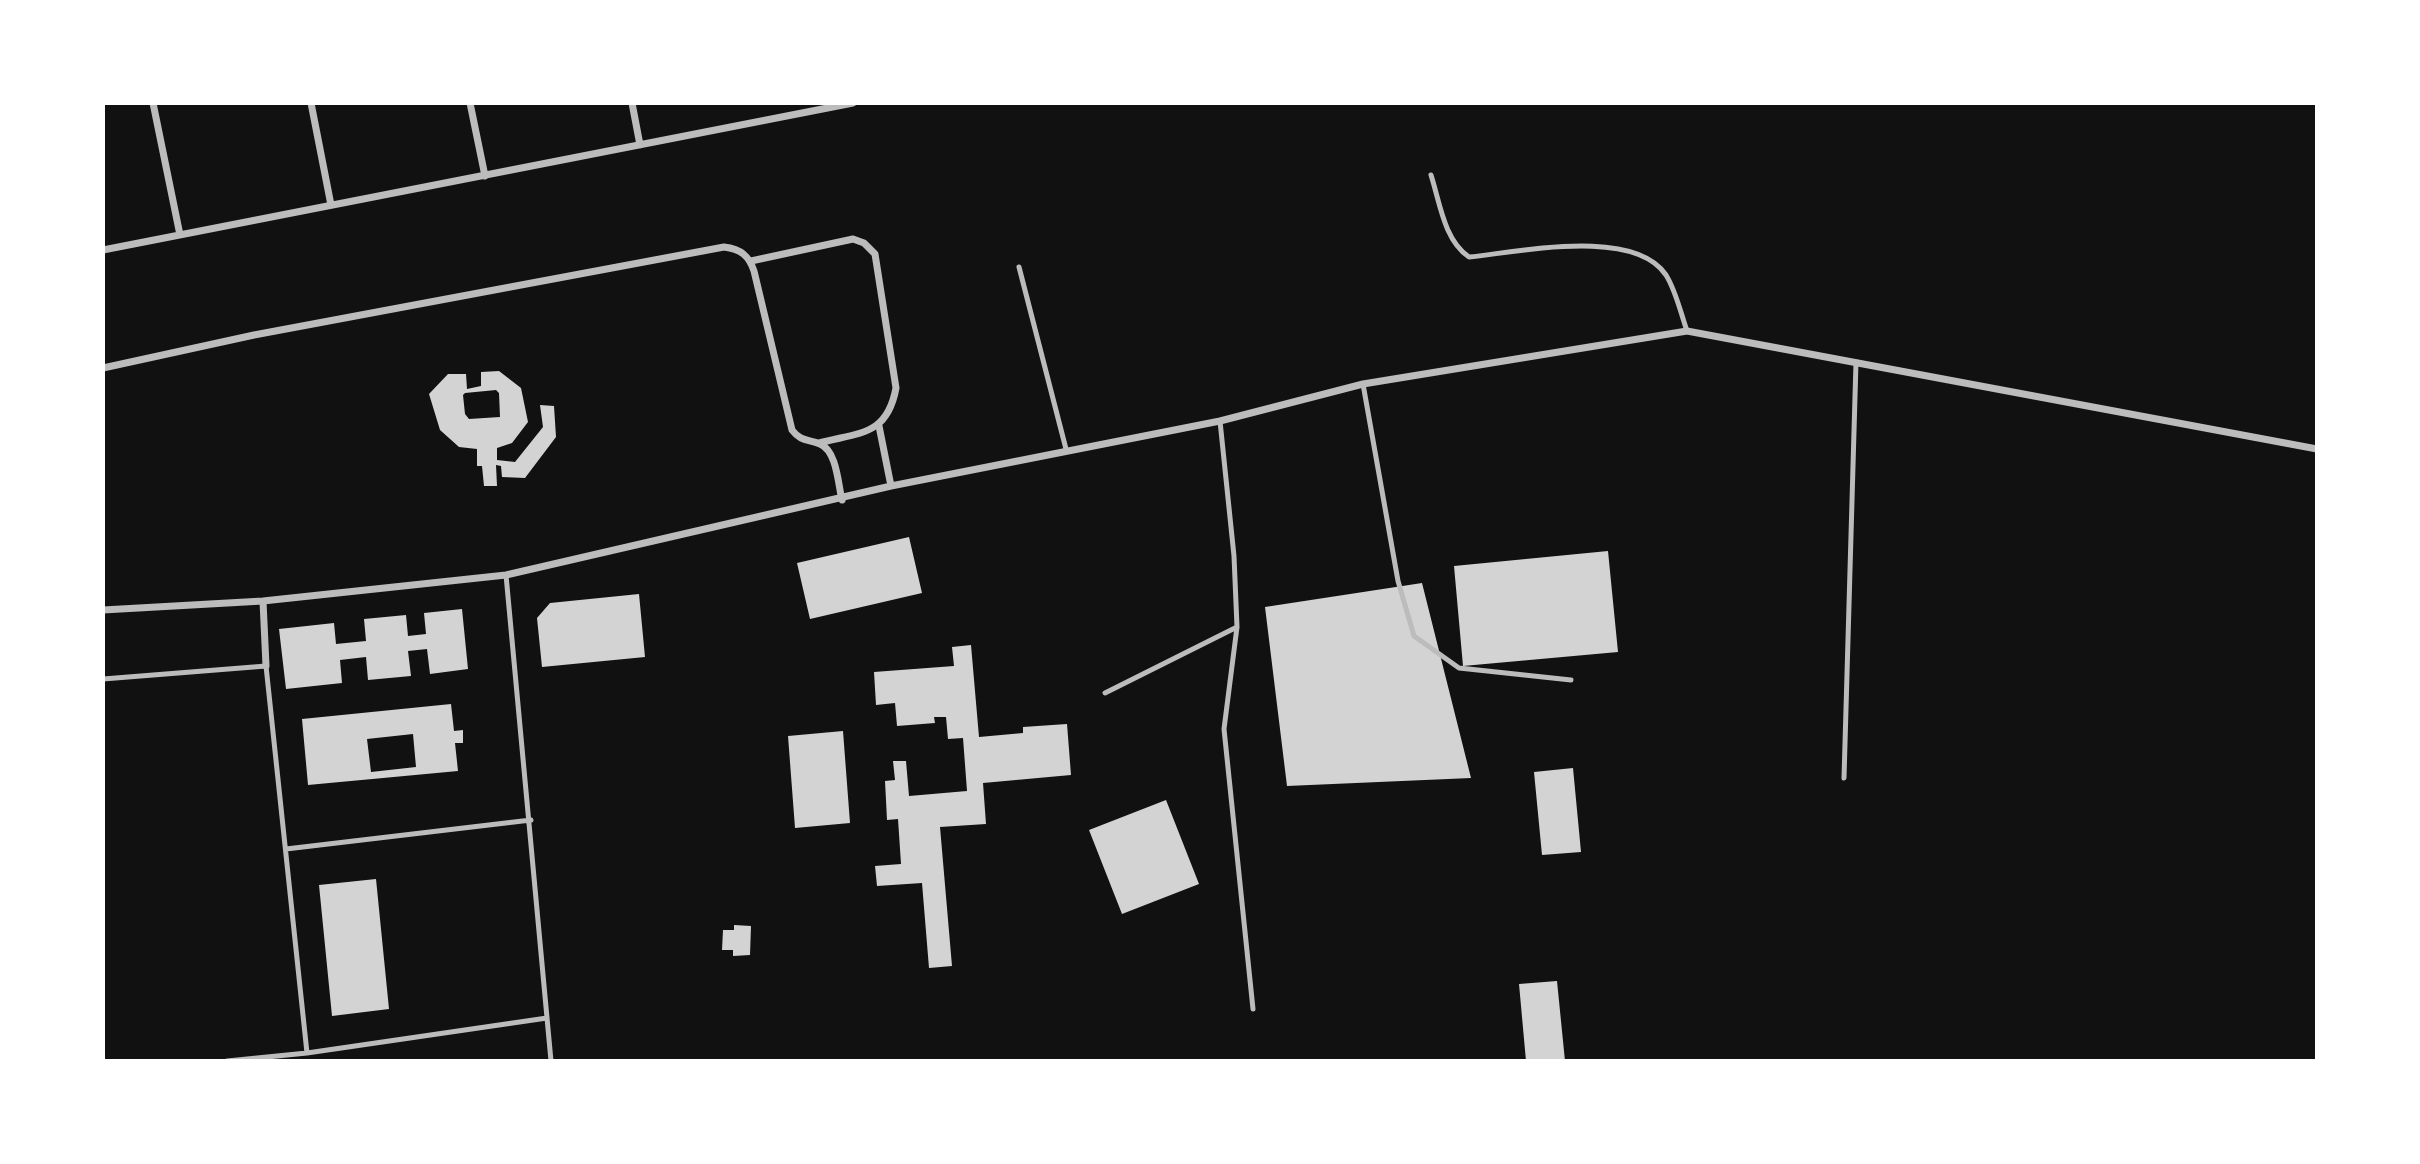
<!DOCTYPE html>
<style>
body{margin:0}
#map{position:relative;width:2420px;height:1164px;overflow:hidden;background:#111;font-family:Ubuntu,sans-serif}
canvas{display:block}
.frame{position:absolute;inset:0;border:105px solid #fff;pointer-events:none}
</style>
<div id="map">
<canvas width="2420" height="1164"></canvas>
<div class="frame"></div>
</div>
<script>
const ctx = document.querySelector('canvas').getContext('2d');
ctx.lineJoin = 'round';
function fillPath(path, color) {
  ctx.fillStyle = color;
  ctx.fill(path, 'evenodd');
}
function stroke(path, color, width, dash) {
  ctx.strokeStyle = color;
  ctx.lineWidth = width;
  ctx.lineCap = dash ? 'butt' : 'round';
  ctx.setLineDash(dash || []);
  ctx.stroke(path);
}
fillPath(new Path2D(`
 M499 371 521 388 528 422 512 443 497 448V460L515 462 543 427 540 405 554 406 556 437 525 478 502 477 501 466 496 465 497 486H484L482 466H477V449L459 447 440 430 429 394 448 374H466L467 389 481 386V372ZM496 390 499 393 500 417 469 419 465 414 463 395 465 393Z
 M909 537 922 593 810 619 797 563Z
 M1608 551 1618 652 1463 666 1454 566Z
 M1422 583 1471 778 1287 786 1265 607Z
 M639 594 645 657 542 667 537 618 550 603Z
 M462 609 468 669 430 674 427 649 408 651 411 676 368 680 366 657 340 660 342 683 286 689 279 629 334 623 336 644 366 641 364 619 406 615 408 636 426 634 424 613Z
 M971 645 979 737 1023 733V727L1067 724 1071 775 983 783 986 824 940 827 952 966 929 968 922 883 877 886 875 866 901 864 898 819 887 820 885 781 895 780 893 761H906L909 796 967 791 963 738 948 739 946 717H934L935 723 897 726 895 703 876 705 874 672 954 666 952 647Z
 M451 704 454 731 463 730V743H455L458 771 308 785 302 719ZM413 734 416 767 371 772 367 739Z
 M843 731 850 823 795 828 788 736Z
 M1573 768 1581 852 1542 855 1534 772Z
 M1166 800 1199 884 1122 914 1089 830Z
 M376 879 389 1009 332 1016 319 885Z
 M734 925 751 926 750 955 733 956V950H722L723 930H734Z
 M1557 981 1565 1061H1526L1519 984Z`), '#d3d3d3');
stroke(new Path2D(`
 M1431 175C1440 203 1444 240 1469 257 1519 252 1634 227 1666 275 1676 291 1681 314 1687 331
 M1019 267 1066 449
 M1363 384 1398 581 1414 636 1459 668 1571 680
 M1220 421 1234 556 1237 627 1224 729 1253 1009
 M506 575 551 1061
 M103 679 266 666 307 1053
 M1105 693 1237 627
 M1844 778 1856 362
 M286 849 531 820
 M227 1061 307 1053 547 1018`), '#bcbcbc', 5);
stroke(new Path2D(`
 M153 103 180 235
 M311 103 331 205
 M470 103 485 176
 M632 103 640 145
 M103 250 853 103
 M751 261 853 239 864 243 875 254 896 388C887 436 860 432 819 443
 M103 368 254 335 724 247C741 249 749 256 754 271L792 430C801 442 808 439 820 444 837 451 838 484 842 500
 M879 426 891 486
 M263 601 266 666
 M103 610 263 601 506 575 891 486 1220 421 1363 384 1687 331 2317 449`), '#bcbcbc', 7);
</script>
